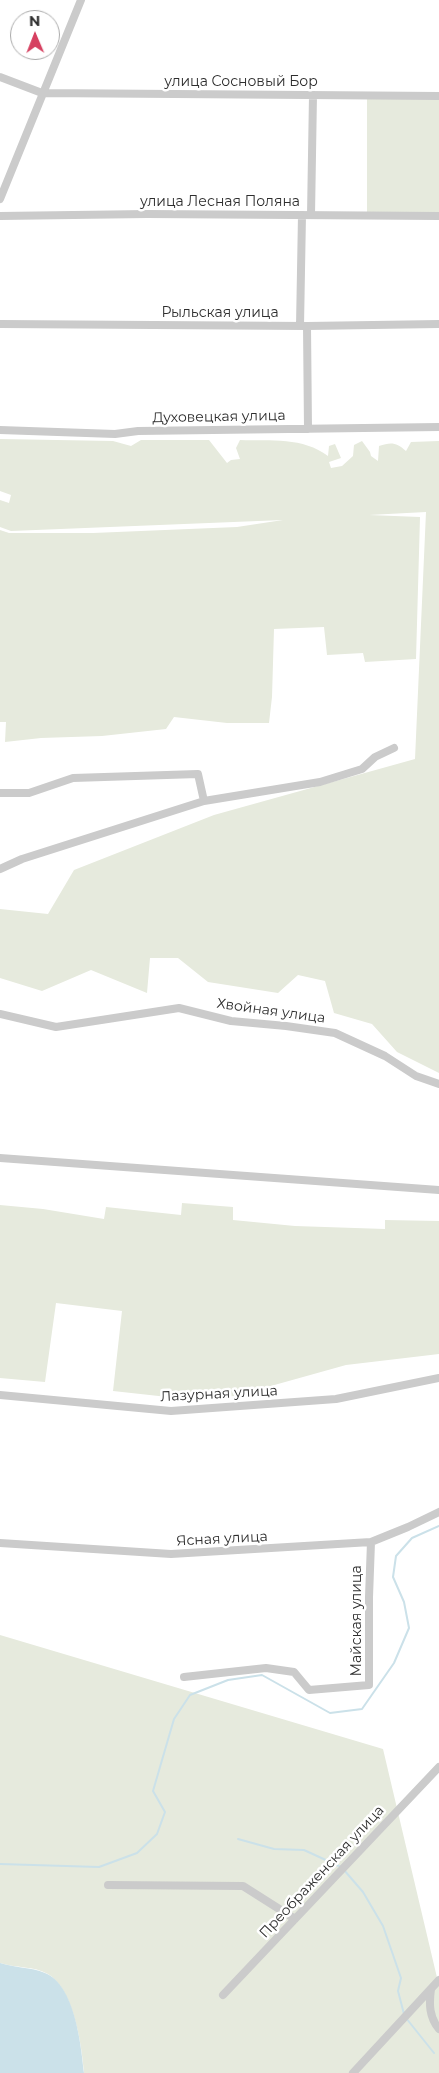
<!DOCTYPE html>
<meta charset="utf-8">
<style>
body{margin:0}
#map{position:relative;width:439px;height:2073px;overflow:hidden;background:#fff;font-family:Montserrat,sans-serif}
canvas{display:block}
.north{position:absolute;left:10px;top:10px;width:50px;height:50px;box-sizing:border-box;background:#fff;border:1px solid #ababab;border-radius:50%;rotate:359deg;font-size:14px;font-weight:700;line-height:20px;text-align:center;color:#2e2e2e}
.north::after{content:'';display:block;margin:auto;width:18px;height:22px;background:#d64060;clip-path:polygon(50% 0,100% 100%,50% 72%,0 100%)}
</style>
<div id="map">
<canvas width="439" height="2073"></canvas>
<div class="north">N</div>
</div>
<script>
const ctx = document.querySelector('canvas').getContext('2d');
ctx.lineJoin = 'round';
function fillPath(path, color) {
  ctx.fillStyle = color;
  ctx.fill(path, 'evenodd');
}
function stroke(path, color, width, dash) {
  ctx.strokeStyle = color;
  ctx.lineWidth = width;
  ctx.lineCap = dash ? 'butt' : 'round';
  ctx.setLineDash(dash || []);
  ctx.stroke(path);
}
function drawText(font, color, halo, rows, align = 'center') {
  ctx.font = font + ' Montserrat,sans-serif';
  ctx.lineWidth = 5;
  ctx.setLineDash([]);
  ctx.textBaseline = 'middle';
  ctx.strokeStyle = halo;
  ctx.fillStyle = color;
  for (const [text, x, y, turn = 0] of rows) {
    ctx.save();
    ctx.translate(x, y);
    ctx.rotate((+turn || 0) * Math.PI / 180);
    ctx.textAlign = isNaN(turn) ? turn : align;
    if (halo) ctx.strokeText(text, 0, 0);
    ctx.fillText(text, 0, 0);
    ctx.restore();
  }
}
fillPath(new Path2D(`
 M367 98H439V213L367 212Z
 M0 439 113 441 131 446 141 440H209L227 463 231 460 240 459 236 448 240 440C271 441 303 437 328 456L329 446 335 444 341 458 329 462 331 468 342 466 353 456 354 445 362 441 370 452 371 456 378 461 379 446C391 442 396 442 406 451L411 442 439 441V1073L397 1052 372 1024 334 1013 325 981 298 975 278 993 208 982 178 958H150L147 993 91 970 42 991 0 978V909L48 914 74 870 214 815 415 759 426 512 369 515 420 517 416 659 365 662 363 653 327 655 324 627 274 629 272 697 269 723H227L174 717 166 729 102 736 41 738 5 742 6 722H0V530L9 533H93L237 527 283 520 11 531 0 527V500L9 503 11 495 0 491Z
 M182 1203 233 1207V1220L295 1226 385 1229V1220L439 1221V1354L346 1365 235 1396 186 1399 113 1391 122 1311 56 1303 45 1382 0 1378V1205L43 1209 104 1219 106 1207 181 1215Z
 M0 1635 383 1749 439 1986V2073H84C82 2047 74 1989 48 1974 34 1966 15 1968 0 1963Z`), '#e6eadd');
fillPath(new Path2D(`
 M0 1963C15 1968 31 1967 45 1973 75 1985 81 2045 84 2073H0Z`), '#cbe1e9');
stroke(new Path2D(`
 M238 1839 274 1849 304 1850 341 1867
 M0 1864 99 1867 137 1853 157 1834 165 1812 153 1791 174 1719 190 1695 228 1680 262 1675 330 1713 362 1709 394 1663 409 1628 404 1602 393 1577 396 1556 412 1538 439 1526
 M344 1870 363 1892 383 1926 401 1978 398 1991 404 2014
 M406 2018 434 2053`), '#cbe1e9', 2);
stroke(new Path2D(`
 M0 77 42 93 439 96
 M0 199 81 0
 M311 215 313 95
 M0 216 147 214 439 216
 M0 324 307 326 439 324
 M300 326 302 215
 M307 326 308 429
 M0 430 115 434 138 431 439 427
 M0 793H29L73 778 198 774 204 801
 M0 869 22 859 204 801 320 782 362 769 375 757 394 748
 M0 1014 56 1027 179 1008 231 1021 286 1026 335 1033 385 1056 416 1076 439 1084
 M0 1158 439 1190
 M0 1395 171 1411 336 1399 439 1378
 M0 1543 171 1554 371 1542 408 1527 439 1512
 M184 1677 266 1668 294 1672 309 1690 369 1685V1597L371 1542
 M108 1885 243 1886 295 1919
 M431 1989C429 2004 429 2017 439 2029
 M223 1995 439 1767
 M353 2073 439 1980`), '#cbcbcb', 8);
drawText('14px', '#2e2e2e', '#fff', [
 ["улица Сосновый Бор",241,82],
 ["улица Лесная Поляна",220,202],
 ["Рыльская улица",220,313],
 ["Духовецкая улица",219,417,-1],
 ["Хвойная улица",271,1011,8],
 ["Лазурная улица",219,1394,-3],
 ["Ясная улица",222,1539,-3],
 ["Майская улица",357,1621,-90],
 ["Преображенская улица",322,1872,-47]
]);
</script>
